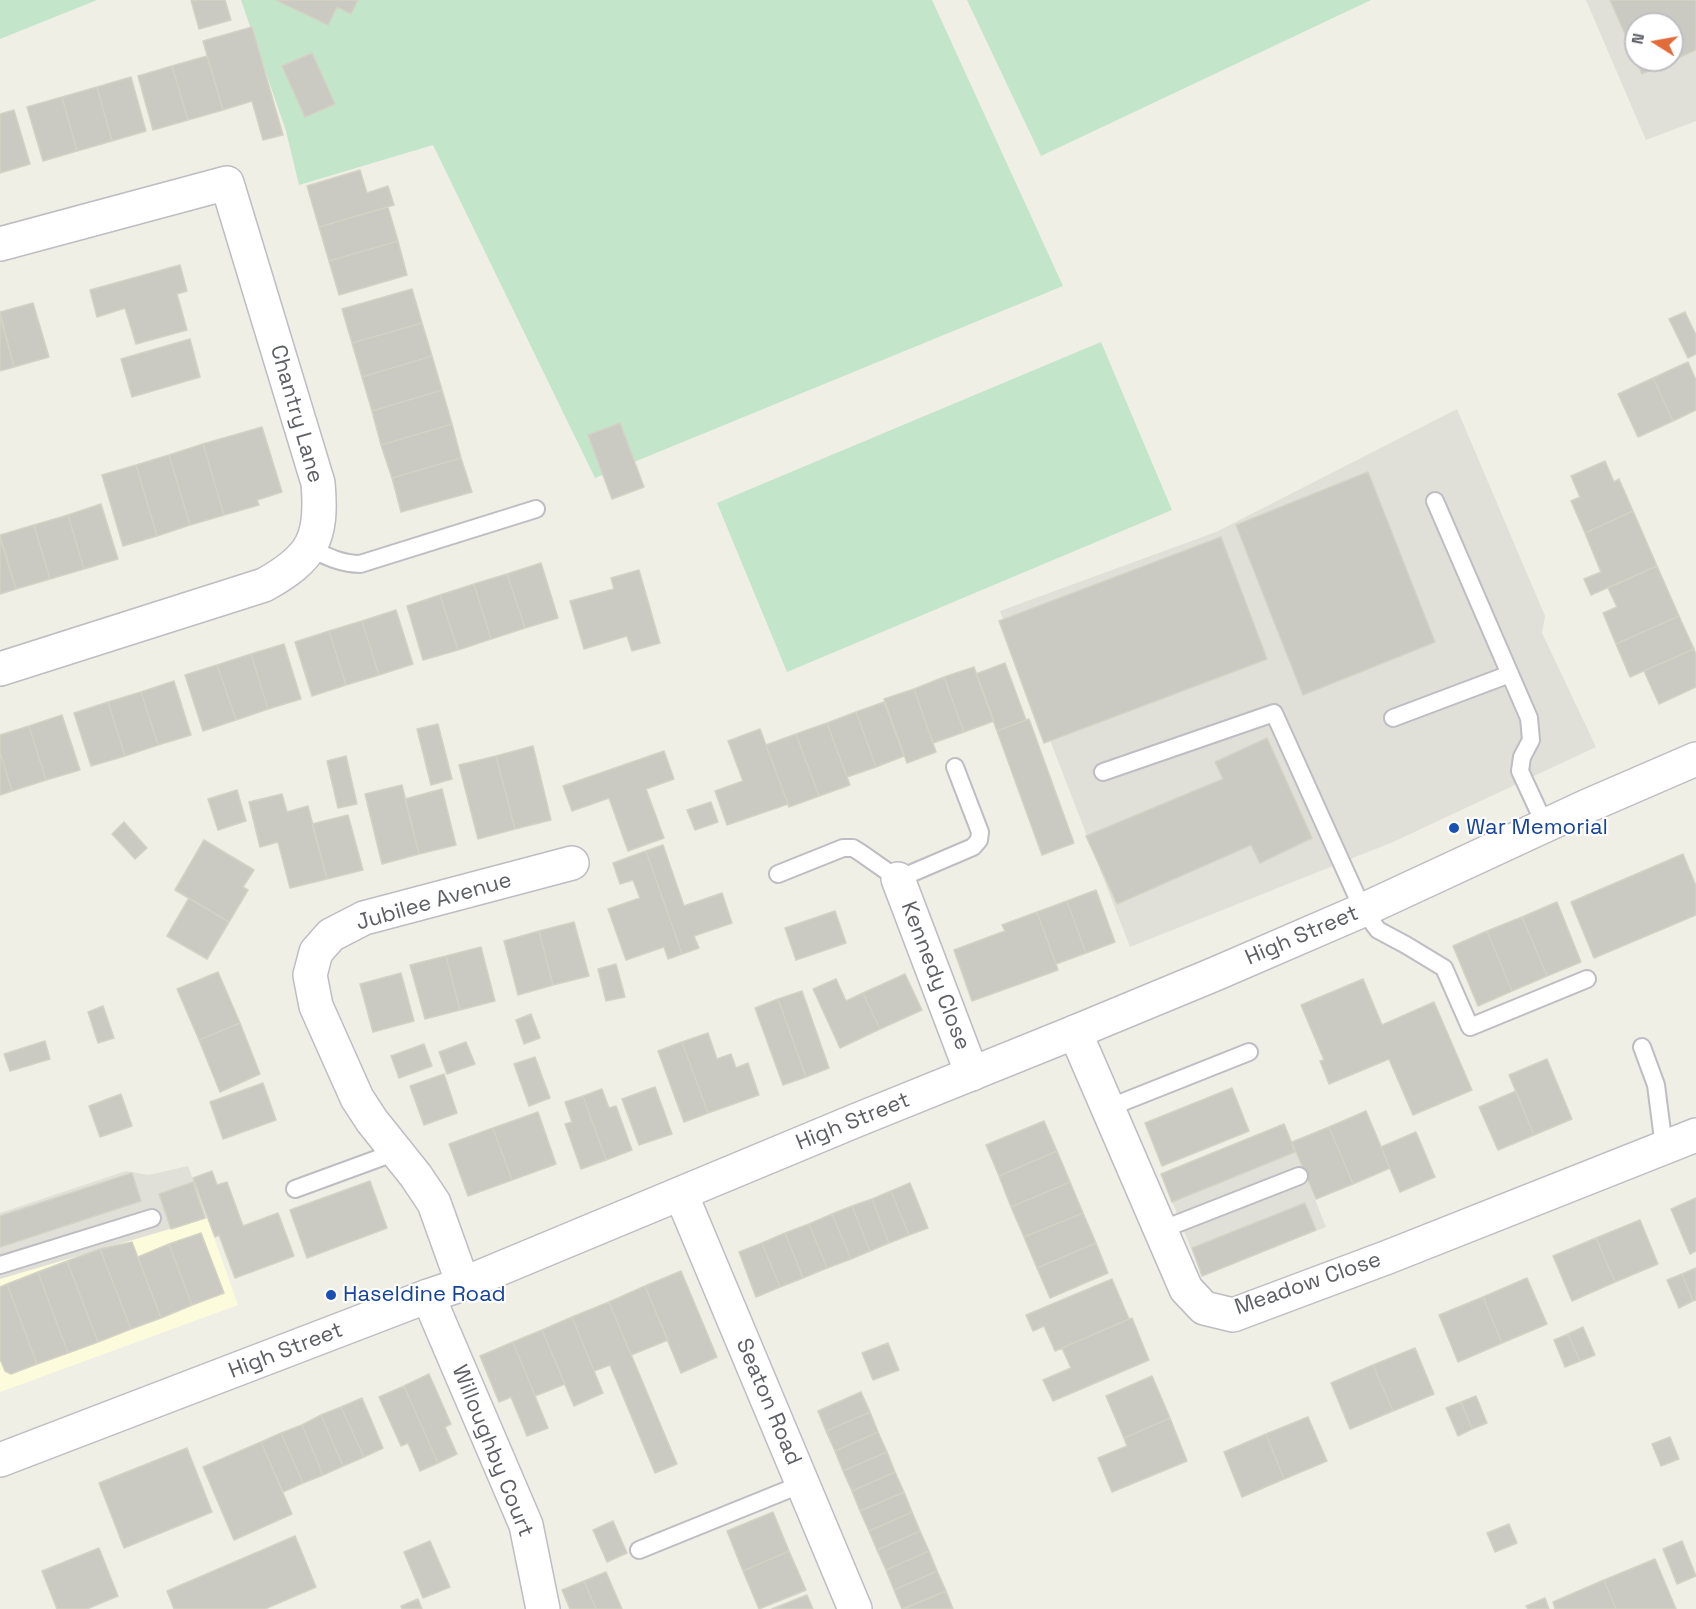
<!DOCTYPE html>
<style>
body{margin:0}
#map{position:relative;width:1696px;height:1609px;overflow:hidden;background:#efefe5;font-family:"Space Grotesk",sans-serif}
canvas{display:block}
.north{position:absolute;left:1624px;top:12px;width:60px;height:60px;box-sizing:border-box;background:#fff;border:2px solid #bebfc1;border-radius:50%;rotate:281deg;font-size:16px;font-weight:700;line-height:24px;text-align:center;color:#5d5f65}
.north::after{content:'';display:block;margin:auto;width:21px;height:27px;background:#e16b39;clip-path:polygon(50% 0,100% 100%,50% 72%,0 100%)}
</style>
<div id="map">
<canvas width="1696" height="1609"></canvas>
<div class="north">N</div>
</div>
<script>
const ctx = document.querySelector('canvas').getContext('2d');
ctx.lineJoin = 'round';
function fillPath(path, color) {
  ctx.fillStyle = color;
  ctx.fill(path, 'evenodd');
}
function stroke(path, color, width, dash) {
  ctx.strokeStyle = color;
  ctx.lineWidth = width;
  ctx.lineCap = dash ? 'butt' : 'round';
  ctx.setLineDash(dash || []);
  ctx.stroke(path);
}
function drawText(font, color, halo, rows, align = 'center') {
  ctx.font = font + ' "Space Grotesk",sans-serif';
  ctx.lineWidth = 4.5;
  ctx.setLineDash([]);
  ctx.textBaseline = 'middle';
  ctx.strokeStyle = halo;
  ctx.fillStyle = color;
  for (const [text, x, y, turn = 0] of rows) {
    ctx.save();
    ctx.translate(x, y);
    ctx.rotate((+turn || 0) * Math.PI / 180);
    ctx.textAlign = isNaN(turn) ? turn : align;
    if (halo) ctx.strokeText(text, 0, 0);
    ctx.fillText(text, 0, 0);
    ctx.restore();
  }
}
fillPath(new Path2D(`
 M207 1218 238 1305 0 1392V1279Z`), '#fcfcdd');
fillPath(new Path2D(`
 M1586 0H1696V121L1646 140ZM1636 24H1672V60H1636Z
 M1457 409 1545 616 1542 633 1596 747 1393 842 1130 947 1000 611 1216 532Z
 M1285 1124 1326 1227 1202 1276 1161 1174Z
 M188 1166 207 1218 0 1279V1213L126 1171 149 1175Z`), '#e0e0d9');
fillPath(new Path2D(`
 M0 0H97L0 39Z
 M241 0H932L1063 286 595 478 433 145 299 185 286 131Z
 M967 0H1371L1041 156Z
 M1101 342 1172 510 787 672 717 503Z`), '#c3e5ca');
const building = new Path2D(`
 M191 0H225L231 20 199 29Z
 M276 0H358L351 14 337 7 328 25Z
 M1610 0H1696V50L1642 74 1636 60H1672V24H1636V59Z
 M252 27 283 135 263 140 252 101 223 110 203 41Z
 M312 53 335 104 305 117 282 66Z
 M207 56 223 110 188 120 172 66Z
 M172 66 188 120 153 130 138 76Z
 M131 77 146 131 112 141 97 87Z
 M97 87 112 141 77 151 62 97Z
 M62 97 77 151 43 161 27 107Z
 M14 110 30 164 0 173V114Z
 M360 170 367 193 388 186 394 205 319 227 307 186Z
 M388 207 398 241 329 261 319 227Z
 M398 241 407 275 339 295 329 261Z
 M180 265 187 291 177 294 187 330 136 344 125 308 97 317 90 290Z
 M412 289 422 323 352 343 342 309Z
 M33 303 49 357 14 367 0 312Z
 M1685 312 1696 335V354L1688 358 1669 319Z
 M0 316 14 367 0 371Z
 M422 323 432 356 362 377 352 343Z
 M190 339 200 377 132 397 121 359Z
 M432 356 442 390 372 411 362 377Z
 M1688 362 1696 380V410L1673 421 1653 378Z
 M1653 378 1673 421 1638 437 1618 394Z
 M442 390 452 424 381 445 372 411Z
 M620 423 644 487 612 499 588 435Z
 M452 424 461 458 392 478 381 445Z
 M262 427 282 492 257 500 259 505 224 515 203 444Z
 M203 444 224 515 190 525 169 455Z
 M169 455 190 525 157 536 136 465Z
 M461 458 472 492 401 512 392 478Z
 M1605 461 1614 482 1619 479 1633 511 1585 533 1571 501 1580 497 1571 476Z
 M136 465 157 536 123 546 102 475Z
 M1368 472 1435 642 1303 695 1236 525Z
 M101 504 118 559 84 569 68 515Z
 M1633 511 1657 566 1591 595 1584 579 1601 572 1585 533Z
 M68 515 84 569 50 579 34 525Z
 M34 525 50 579 16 589 0 535Z
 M1221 537 1267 659 1044 743 999 621Z
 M0 538 16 589 0 594Z
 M541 563 558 618 525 628 507 574Z
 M1657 566 1679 616 1616 644 1603 613 1617 607 1608 588Z
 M639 570 660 643 632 651 627 636 584 649 570 601 614 589 611 578Z
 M507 574 525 628 491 639 474 584Z
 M474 584 491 639 458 650 440 595Z
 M440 595 458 650 423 660 407 606Z
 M396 610 413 664 379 675 362 621Z
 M1679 616 1694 649 1630 677 1616 644Z
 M362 621 379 675 346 685 329 631Z
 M329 631 346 685 312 696 295 642Z
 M284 644 301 699 268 709 251 654Z
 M1694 649 1696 655V687L1659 704 1644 671Z
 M251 654 268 709 236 720 217 665Z
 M1005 663 1026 720 997 731 976 674Z
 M217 665 236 720 203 731 185 675Z
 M974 667 994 721 964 732 944 677Z
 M944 677 964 732 933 743 914 689Z
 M174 681 191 735 158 745 141 692Z
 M914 689 936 752 907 763 884 699Z
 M141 692 158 745 125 756 108 702Z
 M108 702 125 756 91 766 74 713Z
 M884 702 904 756 876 767 856 712Z
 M856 712 876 767 847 777 827 723Z
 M62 715 80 770 46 780 29 726Z
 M1029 719 1074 843 1042 855 997 731Z
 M827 723 850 785 819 796 796 734Z
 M438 724 452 779 431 785 417 729Z
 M29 726 46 780 12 791 0 752V735Z
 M760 729 788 804 727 825 715 791 743 781 728 741Z
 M796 734 819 796 789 807 766 745Z
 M1267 738 1312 838 1260 863 1251 845 1117 904 1086 836 1223 779 1215 762Z
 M533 746 551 820 515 829 496 756Z
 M664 751 674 779 646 789 664 838 628 851 609 798 572 811 563 786Z
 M0 752 12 791 0 795Z
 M346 756 357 804 338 808 327 761Z
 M496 756 515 829 478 839 459 765Z
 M402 785 419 854 382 864 365 794Z
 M442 789 456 845 419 854 405 799Z
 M237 790 246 821 218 830 208 799Z
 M282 794 287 812 308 806 327 879 290 888 278 842 260 847 249 802Z
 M711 802 718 822 695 830 687 810Z
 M348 815 363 870 327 879 312 824Z
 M124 822 147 848 135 859 112 834Z
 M204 840 254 870 243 887 248 890 229 922 175 890Z
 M663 845 684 906 722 893 732 923 694 936 699 948 682 954 646 851Z
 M646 851 682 954 668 959 664 947 626 960 608 909 640 898 633 880 620 884 613 863Z
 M1683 854 1696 886V915L1594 958 1571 902Z
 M1096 890 1115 942 1086 953 1067 901Z
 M189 898 229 922 207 959 167 936Z
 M1067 901 1086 953 1056 964 1037 912Z
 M1557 902 1581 962 1547 976 1522 917Z
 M835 911 846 943 796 960 785 928Z
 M1037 912 1058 970 972 1001 954 950 1005 931 1002 925Z
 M1522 917 1547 976 1512 991 1487 931Z
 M574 922 589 976 553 985 539 931Z
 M539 931 553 985 518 995 504 941Z
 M1487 931 1512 991 1478 1006 1453 946Z
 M481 947 495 1001 460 1010 446 956Z
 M446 956 460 1010 425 1019 410 965Z
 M616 964 625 997 606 1001 598 969Z
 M218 972 240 1023 199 1040 177 989Z
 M401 973 414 1021 373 1032 360 984Z
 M905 974 922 1010 880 1029 863 993Z
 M836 979 846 1001 863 993 880 1029 840 1048 813 989Z
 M1363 979 1382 1025 1434 1002 1472 1090 1413 1115 1389 1059 1329 1084 1320 1061 1324 1060 1301 1005Z
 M802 991 829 1068 806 1077 778 999Z
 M778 999 806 1077 783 1085 755 1008Z
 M103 1006 114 1038 98 1043 88 1012Z
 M531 1014 540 1038 524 1044 516 1020Z
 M240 1023 260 1074 220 1092 199 1040Z
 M708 1033 717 1059 731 1054 736 1068 748 1063 759 1095 708 1113 682 1042Z
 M45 1041 50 1059 10 1071 4 1054Z
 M466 1042 475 1064 447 1074 439 1052Z
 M682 1042 708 1113 684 1122 658 1051Z
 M424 1044 432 1066 399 1078 391 1056Z
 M535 1057 550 1098 529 1106 514 1064Z
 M1547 1059 1572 1119 1534 1135 1509 1075Z
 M444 1074 457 1113 424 1125 410 1086Z
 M263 1083 276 1120 223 1139 210 1102Z
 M655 1087 672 1134 639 1145 622 1099Z
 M1232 1088 1249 1131 1162 1166 1145 1123Z
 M602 1089 609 1108 616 1106 632 1150 606 1160 583 1096Z
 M1516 1091 1534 1135 1498 1150 1479 1107Z
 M121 1094 132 1126 100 1137 89 1106Z
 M583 1096 606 1160 581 1169 565 1124 572 1122 565 1102Z
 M1366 1111 1390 1168 1353 1184 1329 1127Z
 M538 1112 556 1164 512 1180 493 1128Z
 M1044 1121 1057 1151 999 1176 986 1145Z
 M1284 1124 1295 1152 1172 1202 1161 1174Z
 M1329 1127 1353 1184 1316 1199 1292 1142Z
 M493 1128 512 1180 468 1196 449 1144Z
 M1416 1132 1435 1177 1400 1192 1381 1147Z
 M1057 1151 1070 1182 1011 1207 999 1176Z
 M212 1171 217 1185 227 1182 243 1226 278 1213 294 1256 235 1278 219 1235 215 1237 193 1178Z
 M132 1173 141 1201 0 1247V1216Z
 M370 1181 387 1228 307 1258 290 1210Z
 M193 1182 205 1218 171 1229 159 1194Z
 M1070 1182 1083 1213 1024 1237 1011 1207Z
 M910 1183 928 1228 909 1235 891 1191Z
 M891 1191 909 1235 889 1243 872 1199Z
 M1696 1198V1251L1690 1254 1671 1209Z
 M872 1199 889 1243 870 1251 852 1206Z
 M1305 1203 1316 1230 1202 1276 1192 1248Z
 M852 1206 870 1251 851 1259 832 1214Z
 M1083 1213 1096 1243 1037 1268 1024 1237Z
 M832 1214 851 1259 827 1268 809 1224Z
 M1640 1220 1658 1264 1615 1282 1596 1238Z
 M809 1224 827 1268 803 1278 785 1233Z
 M201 1233 224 1293 192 1305 169 1244Z
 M785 1233 803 1278 780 1287 762 1243Z
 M1596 1238 1615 1282 1572 1301 1553 1256Z
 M132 1242 161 1318 131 1329 100 1249Z
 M762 1243 780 1287 756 1297 739 1252Z
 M1096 1243 1108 1273 1050 1298 1037 1268Z
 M169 1244 192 1305 161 1318 138 1257Z
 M100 1249 131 1329 98 1342 67 1261Z
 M67 1261 98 1342 68 1353 38 1272Z
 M1696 1268V1300L1693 1301 1682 1274Z
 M681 1271 717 1357 681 1373 645 1286Z
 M38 1272 68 1353 37 1364 7 1284Z
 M1682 1274 1693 1301 1679 1308 1667 1280Z
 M1527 1278 1547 1324 1502 1343 1483 1297Z
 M1112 1279 1129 1319 1055 1351 1044 1326 1033 1331 1026 1315Z
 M7 1284 37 1364 11 1374 5 1371 0 1359V1287Z
 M645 1286 668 1340 631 1355 609 1302Z
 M1483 1297 1502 1343 1458 1362 1439 1315Z
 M609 1302 677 1464 655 1473 610 1365 594 1371 572 1317Z
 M572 1317 603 1393 574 1406 542 1330Z
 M1132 1318 1149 1360 1053 1401 1043 1380 1071 1368 1062 1348Z
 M1583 1327 1595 1355 1580 1361 1568 1334Z
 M542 1330 565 1384 535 1396 513 1342Z
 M1568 1334 1580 1361 1565 1367 1554 1340Z
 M513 1342 548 1428 527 1436 511 1397 499 1402 480 1356Z
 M888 1343 899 1370 873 1380 862 1353Z
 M1415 1348 1434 1394 1393 1411 1373 1365Z
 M1373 1365 1393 1411 1350 1429 1331 1383Z
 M429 1374 451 1424 445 1427 457 1454 438 1463 404 1386Z
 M1152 1376 1170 1418 1124 1438 1106 1396Z
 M404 1386 438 1463 420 1471 408 1443 401 1446 379 1397Z
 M861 1392 870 1412 826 1431 818 1411Z
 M1476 1396 1487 1423 1472 1429 1461 1402Z
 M362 1398 383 1448 364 1457 341 1407Z
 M1461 1402 1472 1429 1458 1436 1446 1408Z
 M341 1407 364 1457 343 1466 321 1415Z
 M870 1412 878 1432 835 1451 826 1431Z
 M321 1415 343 1466 323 1475 302 1425Z
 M1308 1417 1327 1461 1284 1479 1266 1434Z
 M1170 1418 1187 1461 1112 1492 1098 1458 1127 1446 1124 1438Z
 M302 1425 323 1475 303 1483 281 1433Z
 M878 1432 887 1452 843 1471 835 1451Z
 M281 1433 303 1483 283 1492 261 1442Z
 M1266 1434 1284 1479 1242 1497 1224 1452Z
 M1670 1437 1679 1459 1661 1466 1652 1444Z
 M261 1442 292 1514 234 1540 203 1467Z
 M187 1448 212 1512 124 1548 99 1483Z
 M887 1452 895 1472 852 1491 843 1471Z
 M895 1472 904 1492 860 1511 852 1491Z
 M904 1492 912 1512 869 1531 860 1511Z
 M773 1512 789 1551 743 1571 727 1531Z
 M912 1512 920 1531 877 1550 869 1531Z
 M613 1521 627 1553 607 1562 593 1530Z
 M1509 1524 1517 1543 1495 1552 1487 1533Z
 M920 1531 929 1551 886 1570 877 1550Z
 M295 1536 316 1587 265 1609H174L167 1591Z
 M430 1541 450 1587 423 1598 404 1552Z
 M1682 1541 1696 1576 1677 1584 1663 1549Z
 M99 1548 118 1596 87 1609H57L42 1571Z
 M789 1551 806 1590 759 1609 743 1571Z
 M929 1551 937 1571 894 1590 886 1570Z
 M1655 1559 1676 1609H1616L1604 1580Z
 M937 1571 946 1591 902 1609 894 1590Z
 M606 1572 622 1609H596L584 1581Z
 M1604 1580 1616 1609H1555L1553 1602Z
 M584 1581 596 1609H570L562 1590Z
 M946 1591 953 1609H904Z
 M807 1595 813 1609H772Z
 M1545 1598 1549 1609H1528L1526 1606Z
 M418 1599 422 1609H402L401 1606Z`);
fillPath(building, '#cac9c2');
stroke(building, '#d3d2c4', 1.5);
const service = new Path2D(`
 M1435 501 1529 718 1531 740 1522 757 1520 771 1545 825
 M309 548C326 556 341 564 360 564L536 509
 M1393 718 1510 674
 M1103 772 1274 713 1363 910 1378 930 1406 945 1444 968 1470 1027 1587 979
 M778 874 843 848H853L861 853 898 879 973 847 979 840 980 832 955 767
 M1642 1047 1656 1085 1664 1147
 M1108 1108 1249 1052
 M295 1189 396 1152
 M1161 1230 1299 1176
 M0 1265 152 1218
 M639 1550 802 1484`);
const minor = new Path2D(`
 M0 244 227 183 318 483C323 538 313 558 264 585L0 669
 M898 879 972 1074
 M1075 1032 1186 1289 1204 1308 1233 1315 1388 1257 1696 1135
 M681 1194 855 1609
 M463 1284 434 1203 416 1176 372 1121 357 1098 316 1006 310 975 316 952 331 935 364 918 572 863
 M428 1296 526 1525 543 1609`);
const tertiary = new Path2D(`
 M0 1460 428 1296 463 1284 857 1120 1075 1032 1215 974 1363 910 1585 807 1696 759`);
stroke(service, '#bdbdc3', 20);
stroke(minor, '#bdbdc3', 36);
stroke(tertiary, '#bdbdc3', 36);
stroke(service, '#fff', 16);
stroke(minor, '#fff', 33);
stroke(tertiary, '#fff', 33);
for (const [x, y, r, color] of [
 [1454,828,6,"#1a4fb4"],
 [331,1295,6,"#1a4fb4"]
]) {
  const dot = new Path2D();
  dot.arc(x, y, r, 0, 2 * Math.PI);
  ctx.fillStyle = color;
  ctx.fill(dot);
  stroke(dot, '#fff', 2);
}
drawText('22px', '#5d5f65', '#fff', [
 ["Chantry Lane",296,414,74],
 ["Jubilee Avenue",434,902,-16],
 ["High Street",1302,936,-23],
 ["Kennedy Close",935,976,69],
 ["High Street",853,1122,-22],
 ["Meadow Close",1308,1284,-19],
 ["High Street",286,1351,-21],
 ["Seaton Road",768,1402,67],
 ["Willoughby Court",492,1451,68]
]);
drawText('22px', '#164399', '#fff', [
 ["War Memorial",1466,828],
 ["Haseldine Road",343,1295]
], 'left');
</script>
